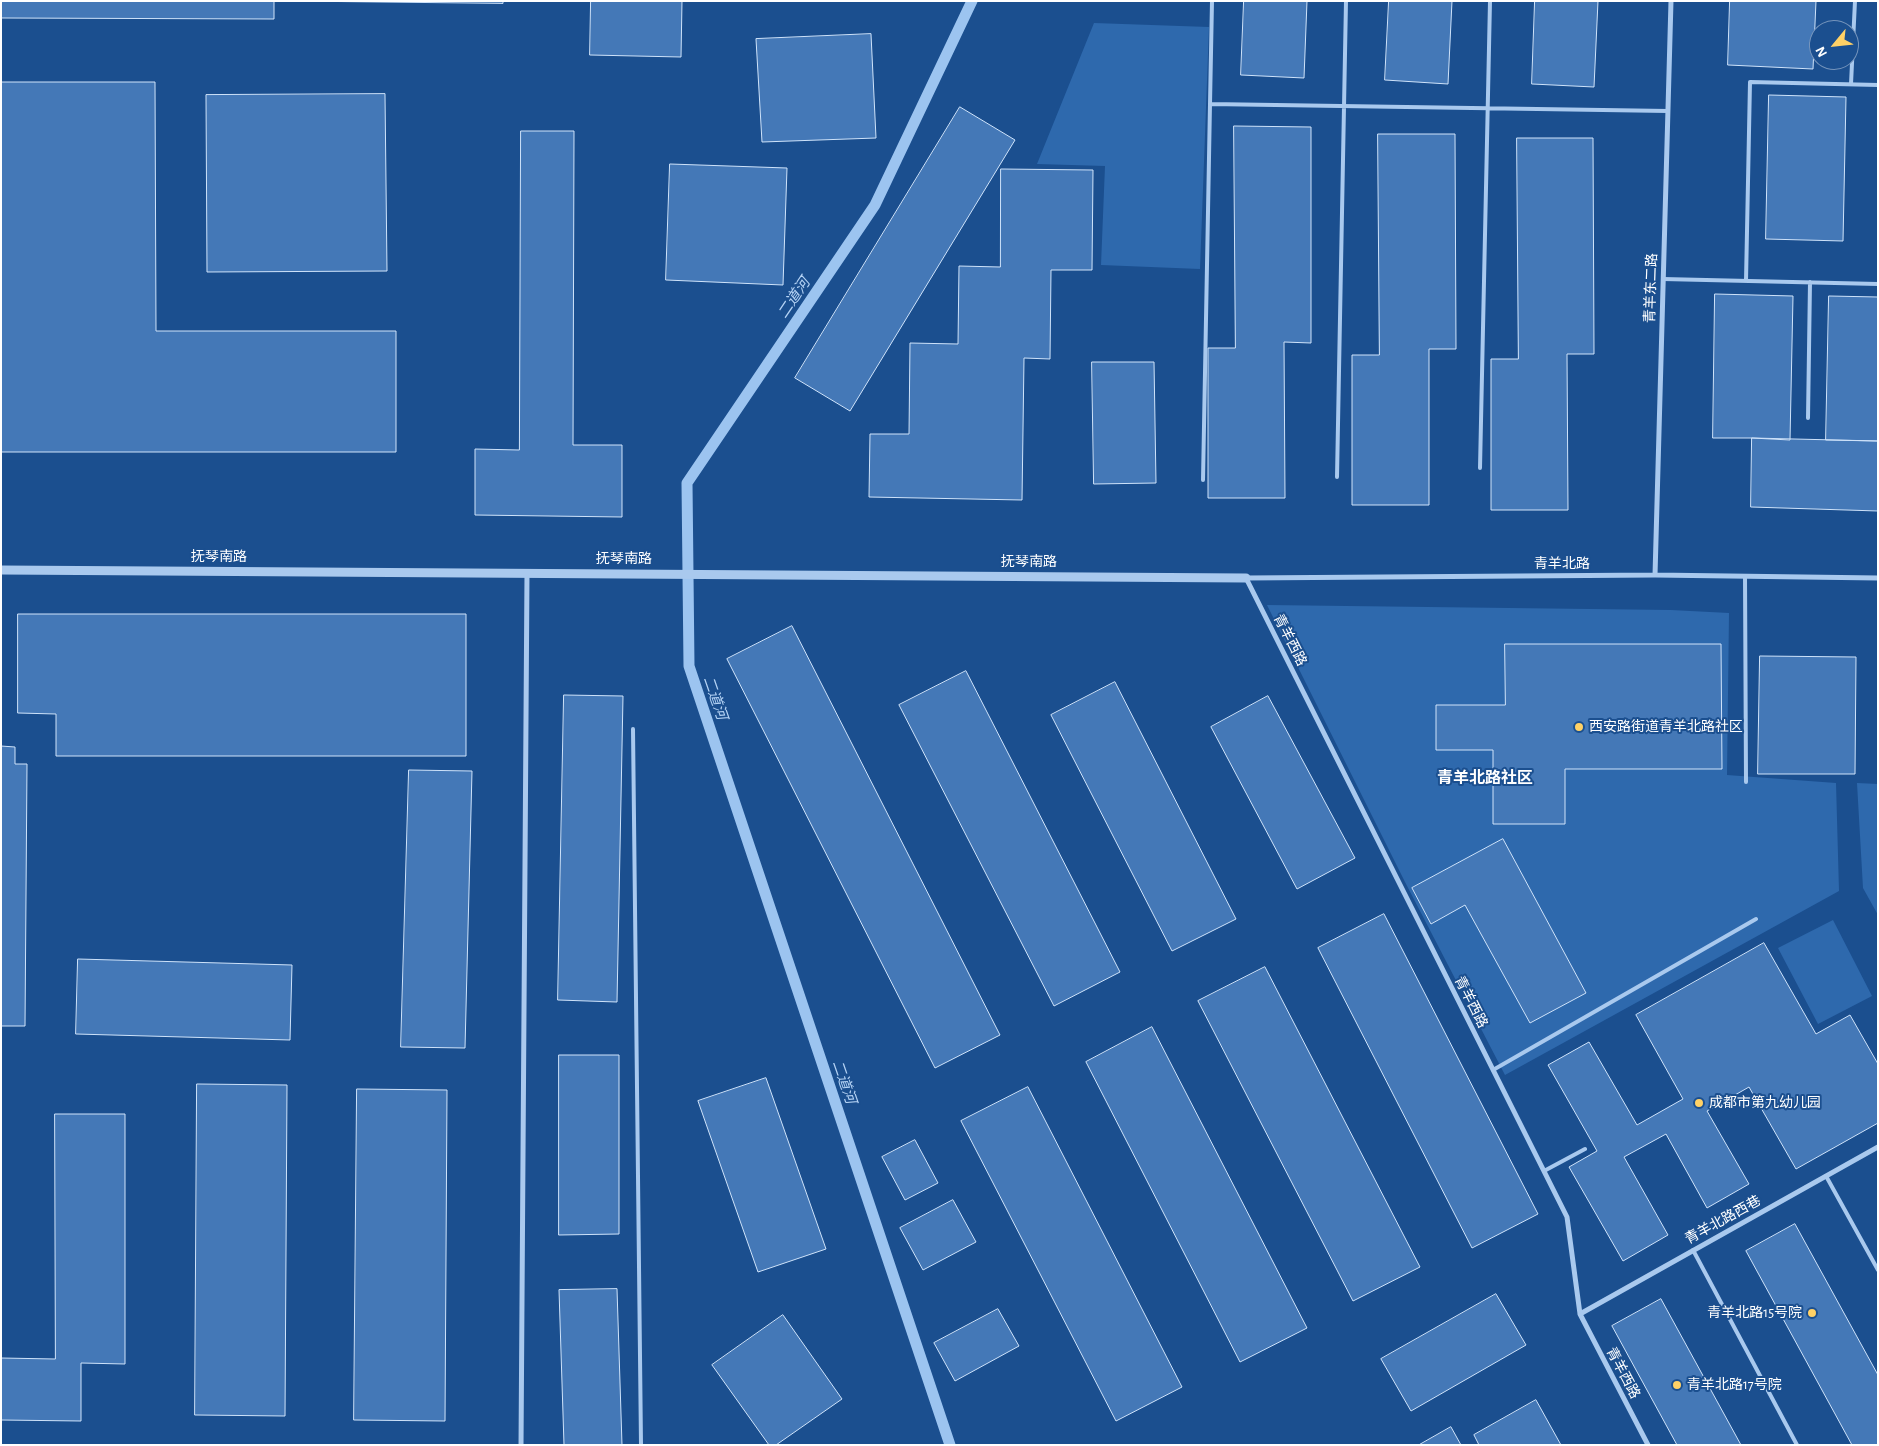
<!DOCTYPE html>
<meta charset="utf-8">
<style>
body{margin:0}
#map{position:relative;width:1879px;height:1446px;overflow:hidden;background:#1b4f8f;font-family:"Alegreya Sans",sans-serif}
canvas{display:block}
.frame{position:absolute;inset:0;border:2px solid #fff;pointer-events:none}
.north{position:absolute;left:1809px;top:20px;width:50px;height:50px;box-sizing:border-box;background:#1b4f8f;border:1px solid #7695bc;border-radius:50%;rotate:242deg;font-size:14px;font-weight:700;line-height:20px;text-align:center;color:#fff}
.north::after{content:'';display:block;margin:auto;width:18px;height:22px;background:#ffd166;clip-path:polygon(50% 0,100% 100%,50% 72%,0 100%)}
</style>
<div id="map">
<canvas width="1879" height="1446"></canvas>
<div class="frame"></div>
<div class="north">N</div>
</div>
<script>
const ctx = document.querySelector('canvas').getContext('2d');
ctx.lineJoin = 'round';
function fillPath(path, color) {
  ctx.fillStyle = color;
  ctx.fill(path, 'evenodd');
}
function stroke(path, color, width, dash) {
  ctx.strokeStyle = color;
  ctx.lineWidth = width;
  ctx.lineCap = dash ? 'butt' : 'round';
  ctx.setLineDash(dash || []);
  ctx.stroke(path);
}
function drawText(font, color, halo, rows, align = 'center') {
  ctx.font = font + ' "Alegreya Sans","Noto Sans SC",sans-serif';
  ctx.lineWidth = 4;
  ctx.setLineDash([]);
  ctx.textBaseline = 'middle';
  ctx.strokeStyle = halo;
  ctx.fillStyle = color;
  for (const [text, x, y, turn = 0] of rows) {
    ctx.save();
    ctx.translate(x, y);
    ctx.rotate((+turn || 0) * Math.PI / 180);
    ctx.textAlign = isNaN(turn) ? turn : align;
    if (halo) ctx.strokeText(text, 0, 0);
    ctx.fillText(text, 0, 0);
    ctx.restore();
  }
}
fillPath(new Path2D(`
 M1094 23 1209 27 1200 269 1101 265 1105 166 1037 164Z
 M1267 605 1671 610 1729 613 1727 775 1836 783 1839 891 1505 1075 1405 882Z
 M1857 783 1878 784V915L1863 888Z
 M1833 920 1872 996 1818 1024 1778 948Z`), '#2e69ad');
stroke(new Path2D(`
 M950 1445 689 666 687 483 875 205 972 1`), '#9cc4f0', 11);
const building = new Path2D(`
 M1 1H274V19L1 18Z
 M294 1H503V3Z
 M591 1H682L681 57 590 55Z
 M1244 1H1307L1304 78 1241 75Z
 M1389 1H1452L1448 84 1385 80Z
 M1535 1H1598L1594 87 1532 84Z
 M1730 1H1816L1813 69 1728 65Z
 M871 34 876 138 762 142 756 39Z
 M1 82H155L156 331H396V452H1Z
 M385 94 387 271 207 272 206 95Z
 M1769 95 1846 97 1843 241 1766 239Z
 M960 107 1015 140 850 411 795 378Z
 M1234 126 1311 127V343L1284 342 1285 498H1208V348H1235Z
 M521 131H574L573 445H622V517L475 515V449L519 450Z
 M1378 134H1455L1456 349H1429V505H1352V355H1379Z
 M1517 138H1593L1594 354H1567L1568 510H1491V359H1518Z
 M670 164 787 168 783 285 666 280Z
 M1001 169 1093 170 1092 270H1051L1050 359 1024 358 1022 500 869 497 870 434H909L910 343 958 344 959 266 1000 267Z
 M1715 294 1793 296 1790 440 1752 438H1713Z
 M1829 296 1878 297V441L1826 440Z
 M1092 362H1154L1156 483 1094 484Z
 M1752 438 1878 441V511L1751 507Z
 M18 614H466V756H56V714L18 713Z
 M792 626 1000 1035 935 1068 727 659Z
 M1505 644H1721L1722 769H1565V824H1493V750H1436V705H1505Z
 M1760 656 1856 657 1855 774H1758Z
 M966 671 1120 972 1054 1006 899 705Z
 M1115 682 1236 919 1172 951 1051 715Z
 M564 695 623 696 617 1002 558 1000Z
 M1268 696 1355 858 1297 889 1211 727Z
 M1 746 15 747V764H27L25 1026H1Z
 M409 770 472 771 465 1048 401 1047Z
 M1503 839 1586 993 1530 1023 1465 905 1431 924 1412 888Z
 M1384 914 1538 1214 1472 1248 1318 948Z
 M1764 943 1816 1034 1850 1015 1878 1064V1123L1796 1169 1749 1087 1707 1111 1749 1184 1707 1208 1666 1134 1624 1157 1668 1235 1623 1261 1569 1167 1597 1151 1548 1065 1589 1042 1637 1125 1683 1099 1636 1015Z
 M78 959 292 965 290 1040 76 1034Z
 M1265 967 1420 1267 1353 1301 1198 1001Z
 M1152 1027 1307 1328 1240 1362 1086 1062Z
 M559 1055H619V1234L559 1235Z
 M766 1078 826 1249 758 1272 698 1101Z
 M197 1084 287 1085 285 1416 195 1415Z
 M1028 1087 1182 1387 1116 1421 961 1121Z
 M357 1089 447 1090 445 1421 354 1420Z
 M55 1114H125V1364L81 1363V1421L1 1420V1358L55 1359Z
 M915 1140 938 1183 905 1200 882 1157Z
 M953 1200 976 1242 923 1270 900 1228Z
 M1795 1224 1878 1375V1445H1852L1746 1251Z
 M617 1289 622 1445H564L559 1290Z
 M1496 1294 1526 1345 1411 1411 1381 1359Z
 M1661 1299 1741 1445H1677L1612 1326Z
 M998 1309 1019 1346 955 1381 934 1343Z
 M783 1315 842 1399 776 1445H769L712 1365Z
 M1536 1400 1561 1445H1479L1474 1435Z
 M1451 1427 1461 1445H1419Z`);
fillPath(building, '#4478b7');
stroke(building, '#cfe3fa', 1);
stroke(new Path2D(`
 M1851 84 1855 1
 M1210 104 1212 1
 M1663 279 1878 284
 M1746 281 1750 82 1878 85
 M1808 418 1810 282
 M1480 468 1490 1
 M1337 477 1346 1
 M1203 480 1210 104 1668 111
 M1745 576 1746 782
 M633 729 641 1445
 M1493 1070 1756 919
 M1544 1171 1585 1149
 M1826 1176 1878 1270
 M1693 1250 1797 1445`), '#a9c9ee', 4);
stroke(new Path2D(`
 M1655 575 1671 1
 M1580 1314 1878 1147
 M521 1445 527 573
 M1648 1445 1580 1314 1567 1217 1246 578 1655 575 1878 578`), '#a9c9ee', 5);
stroke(new Path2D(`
 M1 570 1246 578`), '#a9c9ee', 9);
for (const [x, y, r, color] of [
 [1579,727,5,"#ffd166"],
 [1699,1103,5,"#ffd166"],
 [1812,1313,5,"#ffd166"],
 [1677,1385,5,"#ffd166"]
]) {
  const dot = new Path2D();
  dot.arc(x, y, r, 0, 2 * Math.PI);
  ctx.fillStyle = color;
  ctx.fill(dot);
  stroke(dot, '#1b4f8f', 2);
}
drawText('14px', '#fff', '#1b4f8f', [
 ["青羊东二路",1651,288,-88],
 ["抚琴南路",219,557],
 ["抚琴南路",624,559],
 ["抚琴南路",1029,562],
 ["青羊北路",1562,564],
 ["青羊西路",1290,640,63],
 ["青羊西路",1471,1002,63],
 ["青羊北路西巷",1723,1220,-29],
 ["青羊西路",1623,1373,62]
]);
drawText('14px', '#fff', '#1b4f8f', [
 ["西安路街道青羊北路社区",1589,727],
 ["成都市第九幼儿园",1709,1103],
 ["青羊北路15号院",1802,1313,"right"],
 ["青羊北路17号院",1687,1385]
], 'left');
drawText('italic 15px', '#b5d3f5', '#1b4f8f', [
 ["二道河",794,298,-56],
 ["二道河",715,698,71],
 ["二道河",844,1082,71]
]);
drawText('bold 16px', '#fff', '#1b4f8f', [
 ["青羊北路社区",1485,778]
]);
</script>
